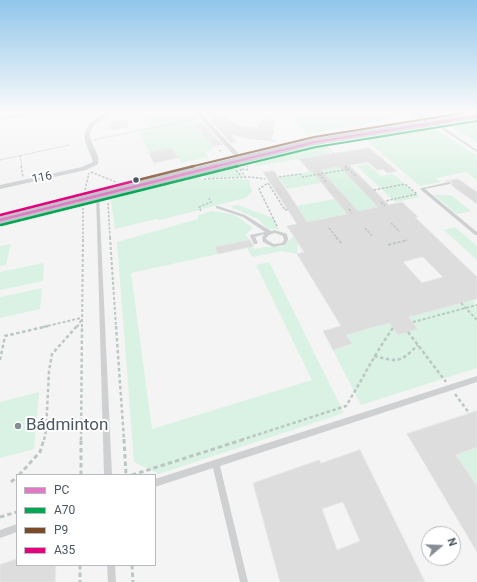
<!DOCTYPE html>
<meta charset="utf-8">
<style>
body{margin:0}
#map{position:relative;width:477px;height:582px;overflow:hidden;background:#f4f4f4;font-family:Roboto,sans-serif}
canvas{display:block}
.legend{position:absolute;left:16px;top:474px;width:140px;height:92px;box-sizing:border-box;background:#fff;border:1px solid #b7bbc0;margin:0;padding:5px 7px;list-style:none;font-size:12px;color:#4a5661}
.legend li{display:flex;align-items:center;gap:8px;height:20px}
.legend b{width:20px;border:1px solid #b7bbc0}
.north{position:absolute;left:421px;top:526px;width:40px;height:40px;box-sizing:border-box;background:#fff;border:1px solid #b7bbc0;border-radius:50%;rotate:71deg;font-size:11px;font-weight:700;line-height:16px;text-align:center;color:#4a5661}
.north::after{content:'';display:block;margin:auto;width:14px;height:18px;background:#868d94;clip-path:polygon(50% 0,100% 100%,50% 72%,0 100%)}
</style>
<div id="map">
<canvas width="477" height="582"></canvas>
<ul class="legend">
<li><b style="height:5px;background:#e379c4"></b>PC</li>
<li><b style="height:5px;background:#00a651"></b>A70</li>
<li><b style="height:5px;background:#7a4b2a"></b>P9</li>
<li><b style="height:5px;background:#e5007d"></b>A35</li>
</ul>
<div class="north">N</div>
</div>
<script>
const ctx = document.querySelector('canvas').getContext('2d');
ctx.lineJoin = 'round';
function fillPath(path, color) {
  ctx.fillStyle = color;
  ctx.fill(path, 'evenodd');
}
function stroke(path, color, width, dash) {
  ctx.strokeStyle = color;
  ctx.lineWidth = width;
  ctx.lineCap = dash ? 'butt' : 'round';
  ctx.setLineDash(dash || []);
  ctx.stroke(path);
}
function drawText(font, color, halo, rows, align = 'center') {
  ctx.font = font + ' Roboto,sans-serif';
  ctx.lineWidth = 4;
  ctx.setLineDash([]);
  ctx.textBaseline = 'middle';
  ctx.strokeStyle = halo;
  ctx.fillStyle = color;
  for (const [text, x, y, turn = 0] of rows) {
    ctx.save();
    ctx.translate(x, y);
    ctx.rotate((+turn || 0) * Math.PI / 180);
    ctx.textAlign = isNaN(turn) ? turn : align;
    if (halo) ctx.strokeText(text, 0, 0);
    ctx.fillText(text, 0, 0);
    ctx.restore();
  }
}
fillPath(new Path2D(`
 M121 111H191L201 122 194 124 214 147 212 151 205 152 208 157 181 163 172 148 149 153 139 133 150 129 145 118H119L109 116Z
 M283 111H406L410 116 308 134Z
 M477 122V142L450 126Z
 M431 126 477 156V180L466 172 436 178 441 182 420 186 362 137Z
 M321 144 331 154 256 166 253 160Z
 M368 164 381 176 393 174 419 197 395 202 357 166Z
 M232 166 239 171 244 177 209 178 202 175Z
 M345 166 379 207 358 211 331 181 287 189 279 177Z
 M195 177 206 180 246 179 249 180 252 192 245 198 160 220 156 219 115 229 111 201 114 198Z
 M434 195H451L471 211 457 214Z
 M335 199 347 214 307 222 296 206Z
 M238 205 273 218 279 229H268L258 219 233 208 231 206Z
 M212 211 235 215 253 228 246 234 254 249 265 247H283L294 235 298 243 297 254 282 251 252 257 247 248 242 249 238 242 215 247 218 254 131 273 152 429 312 380 256 265 269 262 344 413 159 474 134 462 117 242 198 219V215Z
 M455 227 477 246V260L444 230Z
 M11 244 6 265 0 266V246Z
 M44 263 43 281 0 290V272Z
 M42 288 40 309 0 318V297Z
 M472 300 477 305V368L361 405 333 350 352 345 346 335 380 326 370 310 378 307 398 335 418 329 409 317Z
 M39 392 34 449 0 458V402Z
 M477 447V486L456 455Z`), '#d9f2e3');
const building = new Path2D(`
 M205 111H219L238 126 257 128 263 119 276 121 272 129 275 130 271 140 231 135 237 142 231 143 210 120H214Z
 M127 120 129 127 111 130 110 122Z
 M201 122 223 145 214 147 193 124Z
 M172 148 178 158 154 163 149 153Z
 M369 148 397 171 387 173 383 169 377 170 368 162 349 165 389 205 402 202 418 217H415L477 277V299L409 317 418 329 398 335 389 323 346 335 352 344 333 350 323 331 341 326 297 254 304 252 287 226 297 224 263 172 274 171 307 222 347 214 312 171 310 172 299 159ZM340 167 378 207 358 211 321 170ZM423 257 443 277 422 283 403 262Z
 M458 179 477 192V204L451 185 452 182 446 181Z
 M250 240 254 246 218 254 215 247Z
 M477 411V447L456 455 477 486V552L407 434Z
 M360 450 425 582H280L253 483 319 460 321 463ZM343 502 360 541 337 550 322 509Z
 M17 559V565H56L55 582H0V565Z`);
fillPath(building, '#ddddde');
stroke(building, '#e5e6e7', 1);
stroke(new Path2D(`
 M232 132 248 138 276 141
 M94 140 194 119
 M327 147 334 154
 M220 152 219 150 222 151
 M20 156 22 167
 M0 160 69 145
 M345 166 346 167`), '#bcc7c4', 1, [2, 1]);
stroke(new Path2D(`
 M21 166 23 177
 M345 166 356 176
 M240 169 246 178
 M242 169 247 170V166
 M236 170 240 175
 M91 172 116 182
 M319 174 326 182
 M279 177 300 174 303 177 349 169
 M204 179 250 177 265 179
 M85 190 89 173
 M374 190 405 184 417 194 385 201
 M381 202 385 206
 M108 203 110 238
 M349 209 352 213
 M201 211 199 207 211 202 209 198
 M391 223 400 232
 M277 226 259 189 268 183 285 210 288 209
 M329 228 337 238
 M365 228 373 237
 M83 238V208`), '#bcc7c4', 1.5, [2.5, 1.5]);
stroke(new Path2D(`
 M110 237 116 327
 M336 237 342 244
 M388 245 408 240
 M461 303 477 320
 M413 322 477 305
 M43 327 81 318
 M77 327 82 319
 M82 327 83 237`), '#bcc7c4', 2, [3, 2]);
stroke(new Path2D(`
 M116 326 124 440
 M408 332 446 382
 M374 356C400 362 399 363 418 345
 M0 360 5 336 48 326
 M455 394 469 413
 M44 440 46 431 49 371 52 354 77 326
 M81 440 82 326
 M241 440 346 406C362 380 375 353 393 328`), '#bcc7c4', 2.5, [3.5, 2.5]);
stroke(new Path2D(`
 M124 439 126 475
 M19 475 40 452 44 439
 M81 475V439
 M132 475 245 439
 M11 482 17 477
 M0 517 17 512
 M80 565V582
 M132 565 133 582`), '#bcc7c4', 3, [4.5, 3]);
fillPath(new Path2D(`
 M38 111H49L62 113 72 111H78L62 115 43 112 0 120V118Z
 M432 121H434L477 150V152L432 123Z
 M449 182 451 183 450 184 425 189 477 232V235H475L420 189 422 188Z
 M96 194H98L99 195 112 475H104Z
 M216 206H218L245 215 271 231 275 230 287 234 288 240 285 245 273 247 263 242 262 238 264 234 255 237 258 243 256 244H254L250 236V235L265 232 243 217 216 208ZM275 233 283 236 284 240 282 243 274 244 267 240 266 238 269 235Z
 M477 376V382L220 466 248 582H240L213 468 155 487V479Z
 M17 524V532L0 538V530Z
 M107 565H115L116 582H108Z`), '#ced0d2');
fillPath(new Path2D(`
 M109 111H116C109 116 100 119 94 126 82 139 102 151 98 164L86 170 0 189V185L82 167 93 162C91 155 88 150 86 144 80 127 96 118 109 111Z
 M193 111H199L238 153V155H234Z`), '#ced0d2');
fillPath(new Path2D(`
 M408 111H418L437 122 436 124H430Z`), '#ced0d4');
fillPath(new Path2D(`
 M477 113V119L315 145 0 225V215L315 138Z`), '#bec4c9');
stroke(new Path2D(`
 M213 167 315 142 477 116`), '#e379c4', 2);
stroke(new Path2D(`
 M0 220 217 166`), '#e379c4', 2.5);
stroke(new Path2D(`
 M234 167 316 147 477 121`), '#00a651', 2);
stroke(new Path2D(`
 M1 225 238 166`), '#00a651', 2.5);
stroke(new Path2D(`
 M190 167 314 137 476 111`), '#7a4b2a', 2);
stroke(new Path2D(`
 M138 180 194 166`), '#7a4b2a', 2.5);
stroke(new Path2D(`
 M0 215 138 180`), '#e5007d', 2.5);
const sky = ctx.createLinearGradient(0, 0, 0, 193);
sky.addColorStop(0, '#91c6eb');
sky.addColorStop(0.58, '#fafafa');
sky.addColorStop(1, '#fafafa00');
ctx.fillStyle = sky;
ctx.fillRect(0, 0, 477, 193);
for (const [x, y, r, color] of [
 [136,180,3.5,"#4a5661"],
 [18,426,4,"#868d94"]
]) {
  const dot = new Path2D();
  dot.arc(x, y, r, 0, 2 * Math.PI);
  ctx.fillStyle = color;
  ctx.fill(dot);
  stroke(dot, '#fff', 1.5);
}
drawText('12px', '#4a5661', '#fff', [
 ["116",42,178,-12]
]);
drawText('17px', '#4a5661', '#fff', [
 ["Bádminton",26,426]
], 'left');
</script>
